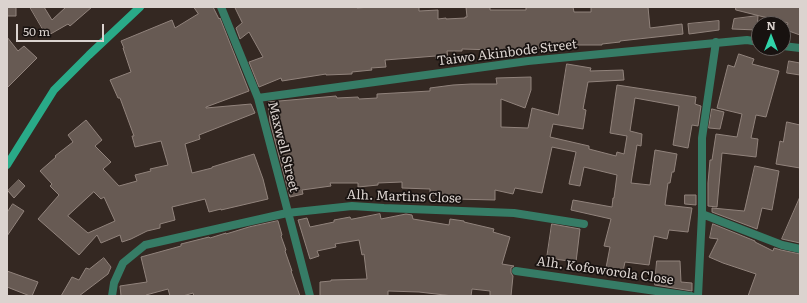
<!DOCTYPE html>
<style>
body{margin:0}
#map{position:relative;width:807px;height:303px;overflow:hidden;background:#342822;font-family:Literata,serif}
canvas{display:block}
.frame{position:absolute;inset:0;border:8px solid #dbd3cf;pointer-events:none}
.north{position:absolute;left:751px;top:16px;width:40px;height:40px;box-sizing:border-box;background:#181210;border:1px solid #665f5c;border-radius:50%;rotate:0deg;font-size:11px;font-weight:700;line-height:16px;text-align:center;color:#dbd3cf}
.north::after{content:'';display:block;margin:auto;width:14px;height:18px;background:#30d4a9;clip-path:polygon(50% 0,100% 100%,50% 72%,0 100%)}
.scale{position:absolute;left:16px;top:24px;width:88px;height:18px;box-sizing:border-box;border:2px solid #dbd3cf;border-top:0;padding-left:5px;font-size:12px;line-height:14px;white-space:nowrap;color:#dbd3cf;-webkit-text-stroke:3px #181210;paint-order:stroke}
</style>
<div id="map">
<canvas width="807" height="303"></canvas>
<div class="frame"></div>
<div class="north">N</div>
<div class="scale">50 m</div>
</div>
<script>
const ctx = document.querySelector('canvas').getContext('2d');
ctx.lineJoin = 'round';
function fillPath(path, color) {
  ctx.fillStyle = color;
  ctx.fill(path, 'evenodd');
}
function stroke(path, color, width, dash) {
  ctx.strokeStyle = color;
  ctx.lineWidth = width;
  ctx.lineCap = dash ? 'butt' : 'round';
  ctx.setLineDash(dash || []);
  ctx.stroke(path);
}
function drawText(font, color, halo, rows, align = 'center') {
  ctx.font = font + ' Literata,serif';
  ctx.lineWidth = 3.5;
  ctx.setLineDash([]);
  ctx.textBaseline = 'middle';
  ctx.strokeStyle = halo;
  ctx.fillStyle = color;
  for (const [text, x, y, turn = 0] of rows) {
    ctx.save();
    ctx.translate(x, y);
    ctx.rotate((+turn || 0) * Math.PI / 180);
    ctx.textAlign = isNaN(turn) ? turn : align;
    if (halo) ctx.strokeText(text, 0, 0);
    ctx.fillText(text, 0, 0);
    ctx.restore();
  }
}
const building = new Path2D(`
 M7 7H16V16H7Z
 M30 7H44L52 20 66 7H92L70 26 68 24 47 36Z
 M194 7H213L219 19 220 18 249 91 206 107V108L251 104 255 113 199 135 200 139 185 144 192 173 212 168V167L254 154 263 179 268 199 221 210V209L209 212 205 199 172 207 175 220 160 224V228L147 231 131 239 122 242 120 235 101 243 97 235 79 255 38 219 59 195 50 186 52 184 40 171 56 157 55 156 73 142 68 135 86 120 102 140 95 146 111 162 103 169 119 186 137 181 135 175 151 171 150 169 168 165 161 141 135 147 132 136H134L120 98H118L110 80 131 72 123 48H124L121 41 172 20 175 28 198 14ZM94 192 101 199 104 197 115 221 88 233 68 216Z
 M235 7H357V8L371 7H419V11L438 10V19L446 18V19L465 18V17H467L466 7H490V10H526V7H573L574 12H591V7H648L650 28 682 24 683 34 620 41V42L602 44V45H575V47L510 49V55H496V50L462 49V51H447L448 59H436V56L385 60 386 67 371 68 372 70 352 72V74L326 75V74L282 81 281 78 259 87 249 62 263 57 249 32 240 39 236 28 242 23Z
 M736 7H800V35L786 30 788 23 736 10Z
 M758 16 757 30 732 29 734 19Z
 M719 21V30L689 34 688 24Z
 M7 37 18 51 24 46 37 58 7 88Z
 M739 54 754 59 752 64 779 71 766 117 756 115 751 138 758 139 756 157 722 153 717 207 708 206V183L710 160H712L716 134 737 137 742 114 717 108 728 65 734 67Z
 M789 61 800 63V75L787 73Z
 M567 64 591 68 590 71 623 70 624 80 588 82 583 109 586 110 583 129 553 124 550 137 589 146V149L616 156 617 152 624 154 627 136 610 133 617 85 696 97 695 104 701 106 698 126 692 125 688 148 673 145 679 106 635 98 630 131 642 134 641 146 637 145 631 183 650 185 655 150 677 154 674 172H672L670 183H668L665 205 692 208 688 232 669 230 667 239 654 236 649 265 625 262 622 276 605 273 610 247 604 246 611 219 571 210 573 200 612 207 613 198H614L617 175 584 167 580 186 569 184 576 152 552 147 542 193 515 188 513 194 495 190V200L455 199H446V195H430V189L402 188V182L378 183V185L358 187V183H330L331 186 302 190 303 194 290 197 270 122 268 102 336 96 337 98 358 97 359 99 377 98V94L430 91V88L453 85 471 84H497L496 78 531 77V90L525 108 501 99V127L528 128 532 108 558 115Z
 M712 109 724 112 720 129 709 128Z
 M787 122 800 125V168L776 164 780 141 783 142Z
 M755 166 779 171 772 210 762 208 757 229 712 212V208L744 211Z
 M19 180 25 186 14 198 8 191Z
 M685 195H696V205L685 204Z
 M800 197V243L782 239Z
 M13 204 24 211 7 236V213Z
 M380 214 381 219 406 214 412 215 413 219 449 225 450 219 464 221V222L494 229 493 232 510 237 502 264 514 266 511 268V273L513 276 511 296H490V291L472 289 471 296H453L419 292 388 291V296H320V282L331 281V280L367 279 364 254 362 255 359 240 335 244 336 247 317 251 319 256 310 259 298 220 307 218 310 227 334 222V220L350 217 351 219Z
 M278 221 282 235 281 236 286 250 285 251 292 271H291L300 296H194L193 293 183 296H170L168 289 146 295 147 296H121L120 286 147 282 141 257 181 246V244L209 237 210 238 226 233V234L249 227Z
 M552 224 580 229 576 262 547 258Z
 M713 224 755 241V242L773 251 774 248 781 250 800 254V296H748L756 274 723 263 709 257 718 239 710 238Z
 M104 258 111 267 108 274 79 296H61L72 277 79 280 86 268 89 269Z
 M657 261H680L681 282 692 283V291L655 285Z
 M7 271 38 282 32 296H30L7 287Z`);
fillPath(building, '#675a53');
stroke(building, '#91837c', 1);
stroke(new Path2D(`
 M221 7 258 98 310 296
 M783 46 800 48
 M258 98 528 61 747 40 759 42
 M702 214 782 245 800 249
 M516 271 691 296
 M112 296 114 283 123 263 145 245 287 213 352 206 384 208 514 213 584 224
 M698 296 702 214V138L716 42`), '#367c66', 8);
stroke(new Path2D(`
 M7 165 54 90 89 55 140 7`), '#29aa88', 8);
drawText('13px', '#dbd3cf', '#181210', [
 ["Taiwo Akinbode Street",507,53,-7],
 ["Maxwell Street",283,147,76],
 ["Alh. Martins Close",404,197,2],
 ["Alh. Kofoworola Close",605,271,8]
]);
</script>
